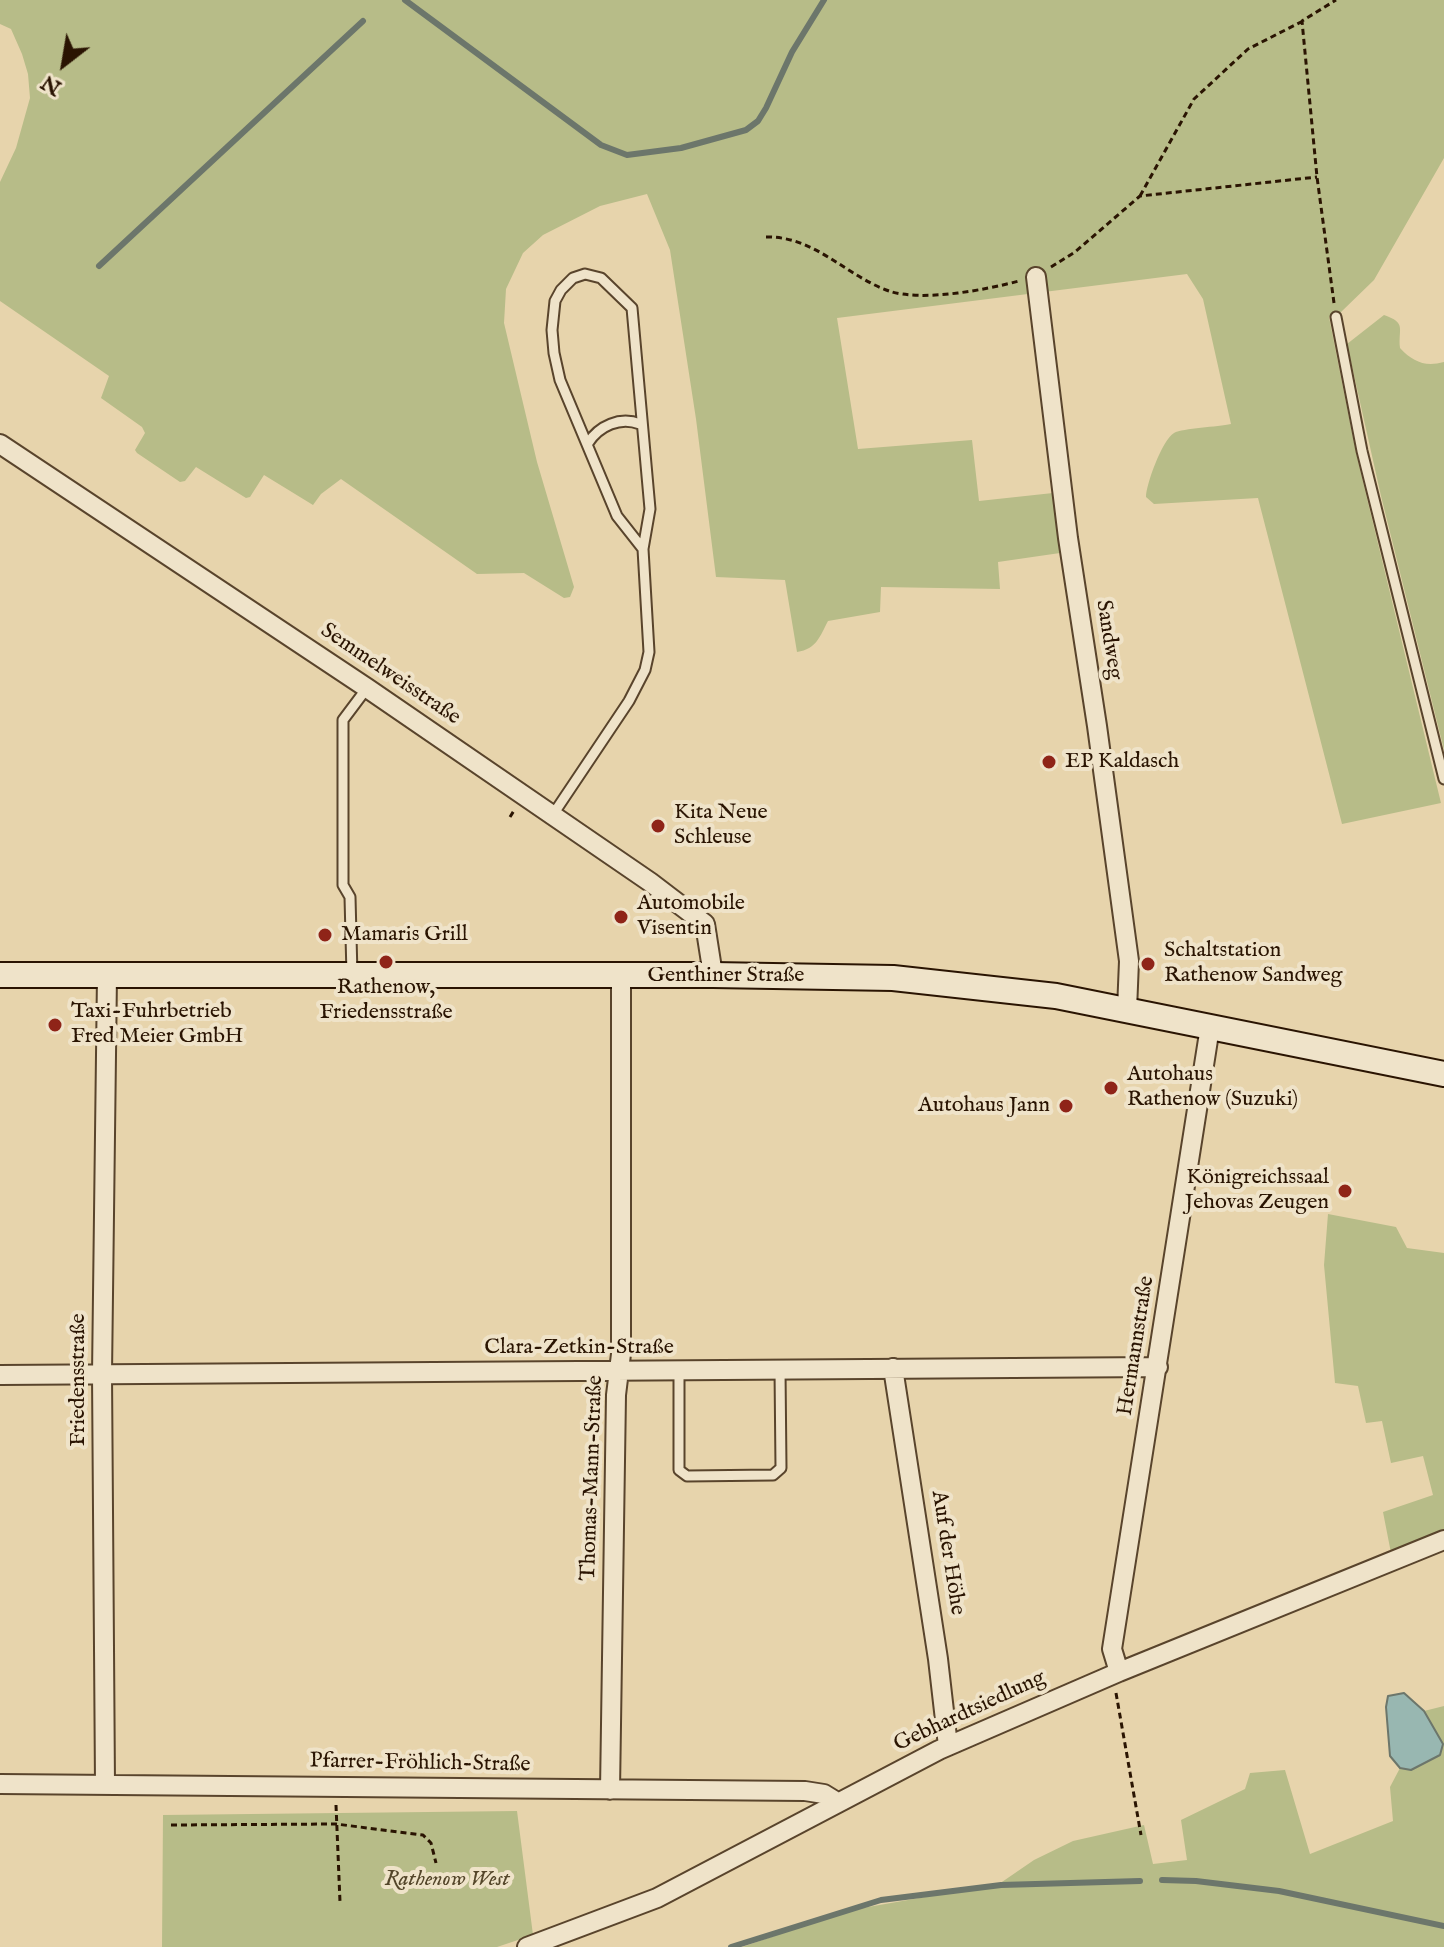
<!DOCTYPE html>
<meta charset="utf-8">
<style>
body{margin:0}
#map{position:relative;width:1444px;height:1947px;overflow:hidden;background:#e7d4ac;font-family:"IM FELL English",serif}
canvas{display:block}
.north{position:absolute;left:24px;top:24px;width:80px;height:80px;-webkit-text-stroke:6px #efe3c9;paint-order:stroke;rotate:211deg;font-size:22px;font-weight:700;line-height:32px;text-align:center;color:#2a1402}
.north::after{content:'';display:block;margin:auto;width:28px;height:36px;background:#2a1402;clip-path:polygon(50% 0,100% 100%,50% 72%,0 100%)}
</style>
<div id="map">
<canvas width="1444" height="1947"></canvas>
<div class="north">N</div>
</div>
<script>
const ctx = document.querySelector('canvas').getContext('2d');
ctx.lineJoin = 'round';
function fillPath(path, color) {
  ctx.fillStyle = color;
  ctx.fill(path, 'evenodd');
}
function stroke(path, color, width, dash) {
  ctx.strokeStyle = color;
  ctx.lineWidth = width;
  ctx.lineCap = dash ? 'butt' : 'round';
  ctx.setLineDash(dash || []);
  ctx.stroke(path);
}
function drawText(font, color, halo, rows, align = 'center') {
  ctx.font = font + ' "IM FELL English",serif';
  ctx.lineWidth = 8;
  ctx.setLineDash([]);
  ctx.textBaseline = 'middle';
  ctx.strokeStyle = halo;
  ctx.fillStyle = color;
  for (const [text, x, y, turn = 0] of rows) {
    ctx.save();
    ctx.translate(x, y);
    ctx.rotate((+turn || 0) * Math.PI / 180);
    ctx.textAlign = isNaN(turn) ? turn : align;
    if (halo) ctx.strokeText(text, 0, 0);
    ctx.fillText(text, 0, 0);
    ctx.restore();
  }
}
fillPath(new Path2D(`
 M0 0H1444V158L1374 280 1340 313 1329 317 1356 453 1441 803 1342 824 1258 498 1154 504 1146 497C1146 485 1162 440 1174 433 1183 428 1218 427 1231 424L1203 299 1187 274 837 318 858 449 972 440 979 501 1053 493 1060 553 998 562 1000 589 881 587 880 612 828 621C820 636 817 649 797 652L785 580 716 577 696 419 670 250 647 194 600 206 543 235 523 253 506 289 504 323 537 462 574 587 570 597 564 598 524 573 477 574 341 479 321 494 313 505 264 475 250 497 246 498 196 467 185 481 180 482 137 453 135 450 145 433 142 427 101 398 109 376 0 301V182L16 148 30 98 28 74 22 54 11 29 0 24Z
 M1384 315C1407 323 1398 328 1400 348 1413 362 1425 367 1444 362V750L1381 496 1347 344Z
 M1328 1214 1396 1227 1407 1248 1444 1253V1531L1391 1553 1383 1512 1433 1495 1423 1456 1391 1463 1382 1421 1366 1423 1358 1386 1335 1383 1324 1265Z
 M1444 1706V1947H742L851 1910 999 1884 1034 1860 1073 1841 1144 1825 1153 1864 1187 1860 1181 1820 1245 1789 1250 1773 1285 1770 1310 1854 1393 1821 1390 1787 1400 1768 1411 1770 1442 1744 1424 1711Z
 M517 1811 533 1935 497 1947H162L163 1815Z`), '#b7bc88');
const water = new Path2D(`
 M1404 1693 1424 1711 1443 1744 1440 1755 1411 1770 1400 1768 1390 1756 1386 1707 1388 1696Z`);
fillPath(water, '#98b7b1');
stroke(water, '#6c766b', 2);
stroke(new Path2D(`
 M405 0 601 145 627 155 681 148 746 130 758 121 766 108 792 52 824 0
 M99 266 363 21
 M1162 1880 1196 1881 1279 1891 1444 1926
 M731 1947 881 1900 1001 1885 1140 1881`), '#6c766b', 6);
const lane = new Path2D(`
 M1336 317 1362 451 1444 779
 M588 443C599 426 620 416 640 424
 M552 816 629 701 645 670 649 652 643 549 617 516 560 380 554 353 552 330 555 301 561 290 573 278 585 274 601 278 632 308 650 509 643 549
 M352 975 350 897 343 885V720L367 688
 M679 1371V1470L687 1476 773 1475 781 1468 780 1370`);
const street = new Path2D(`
 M1036 277 1068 538 1097 726 1129 961 1127 1010
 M0 444 367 688 650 882 705 924 713 975
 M893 1368 938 1659 948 1746
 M0 1375 1158 1367
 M1119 1672 1112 1649 1210 1027
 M0 1784 805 1791 824 1794 837 1802
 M105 1785 102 1374 107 975
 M610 1790 616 1395 621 1354V976
 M527 1947 657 1898 939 1750 1119 1672 1444 1540`);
const secondary = new Path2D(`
 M0 975H713L893 978 1056 996 1444 1074`);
stroke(lane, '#59442c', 13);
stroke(street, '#59442c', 22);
stroke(secondary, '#2a1402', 28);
stroke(new Path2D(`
 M1140 196 1194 99 1248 49 1301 22
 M766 237C815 236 846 276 889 291 922 302 985 290 1019 281
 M1051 267 1075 252 1140 196 1317 177
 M1334 303 1317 177 1302 21 1336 0
 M510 817 515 809
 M1116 1693 1141 1835
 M336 1805 340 1902
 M171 1825 336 1824 423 1835 431 1843 436 1863`), '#2a1402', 3, [6, 4]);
stroke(lane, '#efe3c9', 9);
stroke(street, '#efe3c9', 18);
stroke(secondary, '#efe3c9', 24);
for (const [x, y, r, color] of [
 [1049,762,8,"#8f2418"],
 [658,826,8,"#8f2418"],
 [621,917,8,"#8f2418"],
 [325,935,8,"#8f2418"],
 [386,962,8,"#8f2418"],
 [1148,964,8,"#8f2418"],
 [55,1025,8,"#8f2418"],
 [1111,1088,8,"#8f2418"],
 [1066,1106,8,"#8f2418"],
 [1345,1191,8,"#8f2418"]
]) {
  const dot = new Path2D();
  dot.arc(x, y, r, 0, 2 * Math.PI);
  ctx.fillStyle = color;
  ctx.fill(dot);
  stroke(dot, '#efe3c9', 3);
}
drawText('22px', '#2a1402', '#efe3c9', [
 ["Sandweg",1108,640,81],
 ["Semmelweisstraße",390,675,34],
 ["Genthiner Straße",726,976],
 ["Hermannstraße",1137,1346,-81],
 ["Clara-Zetkin-Straße",579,1348],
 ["Friedensstraße",79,1380,-90],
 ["Thomas-Mann-Straße",593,1478,-88],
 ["Auf der Höhe",947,1553,81],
 ["Gebhardtsiedlung",970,1712,-25],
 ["Pfarrer-Fröhlich-Straße",420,1764,1]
]);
drawText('22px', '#2a1402', '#efe3c9', [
 ["EP Kaldasch",1065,762],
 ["Kita Neue",674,813],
 ["Schleuse",674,838],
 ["Automobile",637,904],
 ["Visentin",637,929],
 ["Mamaris Grill",341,935],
 ["Schaltstation",1164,951],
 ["Rathenow Sandweg",1164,976],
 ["Rathenow,",386,988,"center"],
 ["Friedensstraße",386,1013,"center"],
 ["Taxi-Fuhrbetrieb",71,1012],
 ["Fred Meier GmbH",71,1037],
 ["Autohaus",1127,1075],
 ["Rathenow (Suzuki)",1127,1100],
 ["Autohaus Jann",1050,1106,"right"],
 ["Königreichssaal",1329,1178,"right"],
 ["Jehovas Zeugen",1329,1203,"right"]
], 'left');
drawText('italic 22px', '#54462a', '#efe3c9', [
 ["Rathenow West",447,1880]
]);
</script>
